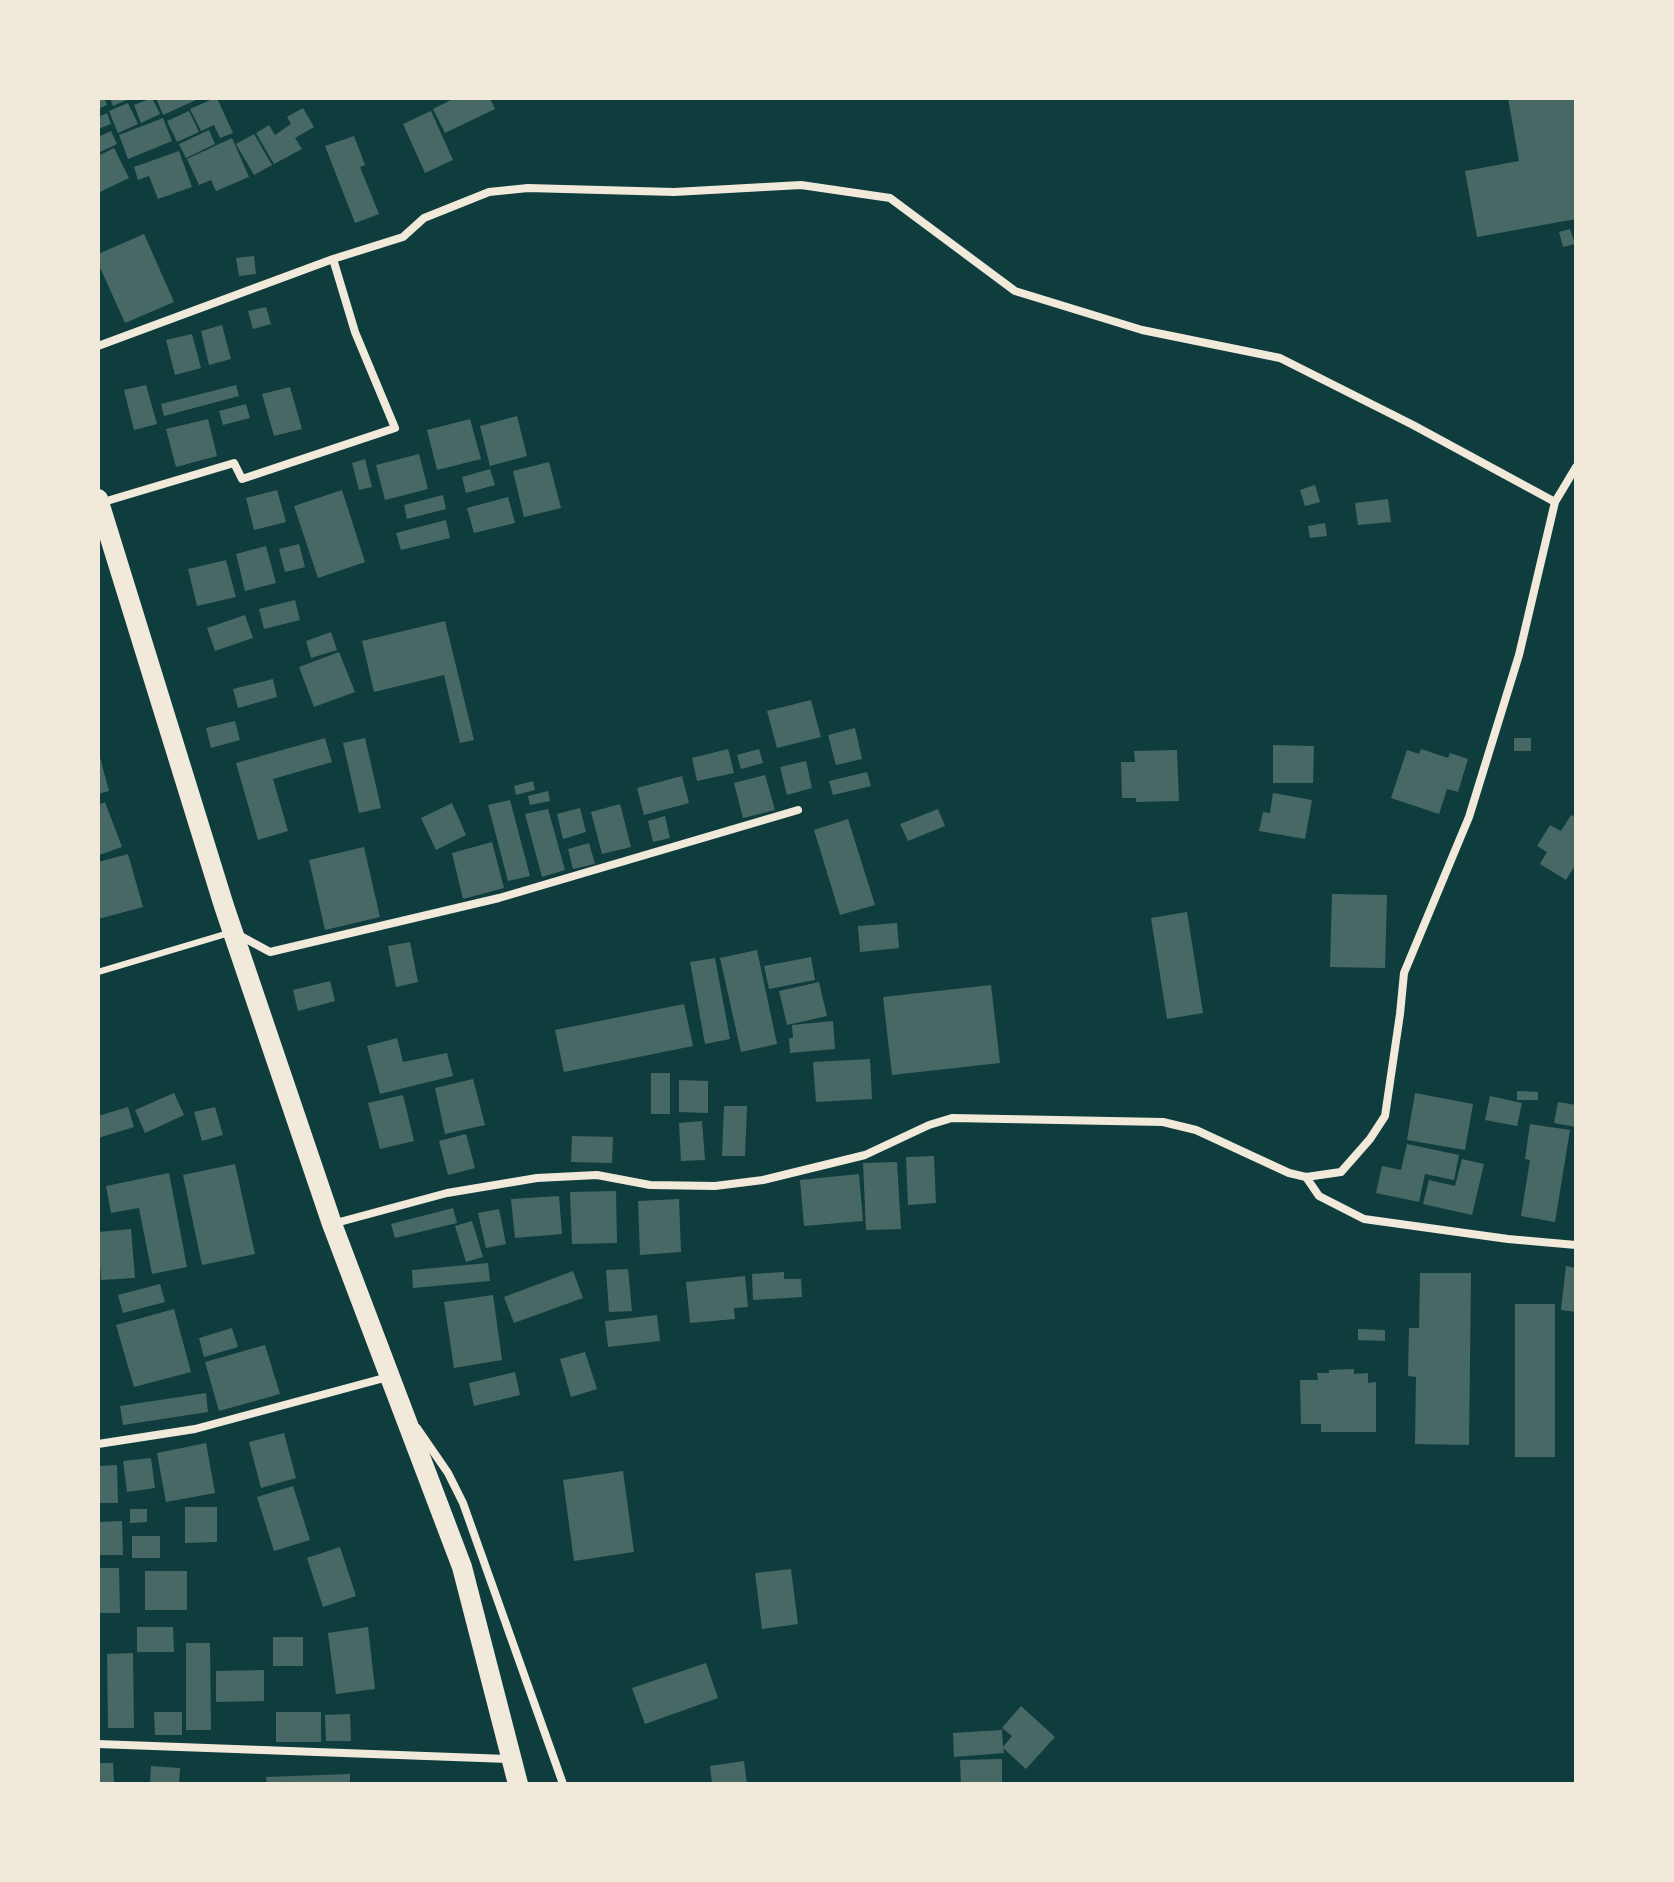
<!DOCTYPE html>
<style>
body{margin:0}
#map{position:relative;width:1674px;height:1882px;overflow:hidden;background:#0f3d3e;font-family:Inter,sans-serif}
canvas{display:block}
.frame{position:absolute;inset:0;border:100px solid #f1e9da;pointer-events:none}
</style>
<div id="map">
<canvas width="1674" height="1882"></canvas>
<div class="frame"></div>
</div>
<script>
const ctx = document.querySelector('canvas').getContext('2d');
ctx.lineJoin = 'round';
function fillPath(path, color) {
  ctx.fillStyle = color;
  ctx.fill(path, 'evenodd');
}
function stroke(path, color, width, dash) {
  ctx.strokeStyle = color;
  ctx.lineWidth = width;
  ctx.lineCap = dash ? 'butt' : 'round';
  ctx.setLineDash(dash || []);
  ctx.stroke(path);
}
fillPath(new Path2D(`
 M98 98H104L107 105 98 109Z
 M110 98H131L113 106Z
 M152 98 160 114 141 123 134 105Z
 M156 98H195L196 100 163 115Z
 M215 98H217L233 133 220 138 214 125 201 131 190 109Z
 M455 98H490L495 109 445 133 433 109Z
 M1508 98H1576V219L1477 237 1465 171 1519 161Z
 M128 103 138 124 118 133 109 111Z
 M303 108 314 127 295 138 302 149 274 164 256 133 269 125 275 135 291 124 287 117Z
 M189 111 199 132 177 142 167 121Z
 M431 111 453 160 425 173 403 124Z
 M107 113 111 124 98 129V117Z
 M163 118 172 141 128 159 119 135Z
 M209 130 215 144 186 158 179 144Z
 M111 131 117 144 98 153V137Z
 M254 134 272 165 254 175 236 144Z
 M354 136 365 165 360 167 379 214 355 223 325 146Z
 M232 138 249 177 216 191 211 180 199 185 187 159Z
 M114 148 129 178 98 193V156Z
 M179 151 192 187 158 199 149 176 138 180 134 167Z
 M1570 229 1575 244 1563 247 1559 232Z
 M144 234 174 302 125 323 98 263V254Z
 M254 256 256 274 239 276 236 258Z
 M266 307 271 324 253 329 248 311Z
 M222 325 231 359 209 365 201 331Z
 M192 334 201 368 175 375 166 340Z
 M146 385 157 424 134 430 124 390Z
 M236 385 239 396 164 416 161 404Z
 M290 387 302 429 274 436 262 394Z
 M246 404 250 418 223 425 219 411Z
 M517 416 527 456 490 466 480 426Z
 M208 419 217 456 176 467 166 429Z
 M470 419 481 459 437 470 427 430Z
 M419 454 428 489 385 500 376 465Z
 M365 459 372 487 359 490 352 463Z
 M549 462 561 508 524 517 513 471Z
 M490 469 495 485 466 493 462 477Z
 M1315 485 1320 502 1305 506 1300 490Z
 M277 490 286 522 254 530 246 498Z
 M342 490 365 562 318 578 294 506Z
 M443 495 446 509 407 519 404 505Z
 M508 497 515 523 474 533 467 508Z
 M1388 499 1391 522 1358 525 1355 503Z
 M446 520 450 538 401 550 396 533Z
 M1325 523 1327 536 1310 538 1308 526Z
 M299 544 305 567 285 572 279 549Z
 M266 546 276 583 245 591 236 554Z
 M226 560 236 597 197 606 188 569Z
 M295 600 300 620 264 629 259 609Z
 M245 615 253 638 215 651 207 628Z
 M445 621 474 740 460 743 444 675 374 692 362 641Z
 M331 632 337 650 311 658 306 641Z
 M339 652 355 692 314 707 299 667Z
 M273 679 277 697 238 708 233 689Z
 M811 700 821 737 777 748 767 711Z
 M235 721 240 740 211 748 206 728Z
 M855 728 862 759 836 765 828 735Z
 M325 738 332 762 273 779 288 831 258 840 236 763Z
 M365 738 381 808 359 813 343 743Z
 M1514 738H1531V751H1514Z
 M1273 745 1314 746 1313 783H1273Z
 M728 749 734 773 697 781 692 758Z
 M759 749 763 763 741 769 737 755Z
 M1421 749 1448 758 1450 753 1468 759 1458 792 1447 789 1439 814 1391 798 1407 750 1419 754Z
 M98 750 109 791 98 794Z
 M1177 750 1179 801 1136 802V798H1122L1121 762H1135L1134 751Z
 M806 761 812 788 787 795 780 767Z
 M867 772 871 786 833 795 829 781Z
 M765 775 775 810 743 818 734 783Z
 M682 776 689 803 644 815 637 788Z
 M533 781 535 790 516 795 514 786Z
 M548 791 550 801 530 805 528 796Z
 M1273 793 1312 800 1305 839 1259 831 1263 812 1270 813Z
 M510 800 530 876 508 881 488 805Z
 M105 802 122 847 99 855 98 805Z
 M452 803 466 835 436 850 421 818Z
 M620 804 631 847 602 854 591 812Z
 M580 808 586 832 563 839 557 814Z
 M548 809 565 870 542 877 525 814Z
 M938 809 945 826 908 841 900 824Z
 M1571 815 1576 818V864L1566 880 1540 864 1547 852 1537 846 1550 825 1561 831Z
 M665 816 670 838 653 842 648 821Z
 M848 819 875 905 840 915 814 830Z
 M492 842 504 888 463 899 452 853Z
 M589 843 595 864 573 869 568 849Z
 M364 847 380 917 325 930 309 860Z
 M128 854 143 907 98 919V862Z
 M1332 894 1387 895 1385 968 1330 967Z
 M1187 912 1203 1013 1167 1019 1151 918Z
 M897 923 899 948 860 952 858 926Z
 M410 942 418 982 396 987 388 946Z
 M757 950 777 1044 741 1052 720 958Z
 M811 957 815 980 769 989 764 966Z
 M715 958 730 1039 705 1044 690 962Z
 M330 981 335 1001 298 1011 293 990Z
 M819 982 827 1016 787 1025 779 991Z
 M991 985 1000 1063 892 1075 883 997Z
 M684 1004 693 1046 564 1072 555 1030Z
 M833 1021 835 1049 790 1053 789 1038H793L792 1025Z
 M397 1038 403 1062 447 1053 453 1076 380 1094 367 1046Z
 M870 1059 872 1099 816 1102 813 1062Z
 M651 1073H670V1114H651Z
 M473 1079 485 1125 445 1134 435 1088Z
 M679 1080 708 1081V1113L679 1112Z
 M1517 1091 1538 1092V1100H1517Z
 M174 1093 184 1115 145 1133 135 1110Z
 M1415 1093 1473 1104 1465 1150 1407 1140Z
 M403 1095 414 1141 380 1149 368 1103Z
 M1490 1096 1522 1103 1517 1126 1485 1120Z
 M1558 1102 1576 1105V1127L1554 1123Z
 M724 1106H747L745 1156H722Z
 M128 1107 134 1127 98 1138V1116Z
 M215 1107 223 1135 202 1141 194 1112Z
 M702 1121 705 1160 681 1161 679 1123Z
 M1530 1124 1570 1130 1555 1222 1521 1216 1530 1160 1525 1159Z
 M466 1134 475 1168 448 1175 439 1141Z
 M572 1136 613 1137 612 1163 571 1162Z
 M1407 1144 1459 1155 1454 1180 1425 1174 1419 1202 1376 1193 1382 1166 1401 1170Z
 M934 1156 936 1203 908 1205 906 1157Z
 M1462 1159 1484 1164 1472 1215 1423 1204 1429 1180 1455 1186Z
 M897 1162 901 1229 866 1230 863 1163Z
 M235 1164 255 1254 202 1265 183 1175Z
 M169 1173 187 1267 152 1274 139 1208 111 1213 106 1186Z
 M859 1174 863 1221 804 1226 800 1180Z
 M616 1191 617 1243 572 1244 570 1192Z
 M559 1196 562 1234 515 1238 511 1199Z
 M679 1199 681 1252 640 1255 638 1201Z
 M453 1208 457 1223 395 1238 391 1224Z
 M499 1209 506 1244 486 1248 478 1213Z
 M472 1221 483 1257 466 1262 455 1226Z
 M131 1229 135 1278 101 1280 98 1232Z
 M488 1263 490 1281 413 1288 412 1270Z
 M1566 1266 1576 1268V1312L1561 1310Z
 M628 1269 632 1311 609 1312 606 1270Z
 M573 1271 583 1298 514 1323 504 1297Z
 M784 1272V1279H801L802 1297 753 1300 752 1274Z
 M1420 1273H1471L1469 1445 1415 1444 1416 1377 1408 1376 1409 1328H1419Z
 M745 1276 748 1307 734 1308 735 1319 690 1323 686 1282Z
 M160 1284 165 1302 123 1313 118 1295Z
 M493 1295 502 1360 454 1368 444 1302Z
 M1515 1304H1555V1457H1515Z
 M174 1309 191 1372 134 1387 116 1325Z
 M657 1315 660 1341 608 1347 605 1321Z
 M232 1328 238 1347 204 1357 199 1338Z
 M1358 1329 1385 1330V1341L1358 1340Z
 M265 1345 280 1394 219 1411 205 1362Z
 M585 1352 597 1389 571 1397 560 1359Z
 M1354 1369V1374L1368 1373V1383L1376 1382V1432H1321V1424H1301L1300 1380H1318L1317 1373H1329V1370Z
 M515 1372 520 1395 474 1406 469 1383Z
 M206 1393 208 1412 123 1425 120 1406Z
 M284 1433 296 1478 261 1488 249 1442Z
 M206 1443 215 1493 166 1502 157 1453Z
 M151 1458 155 1488 127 1492 123 1461Z
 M117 1465 118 1503H98V1466Z
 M623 1471 634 1552 574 1561 563 1480Z
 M293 1486 310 1540 274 1551 257 1497Z
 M185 1507H217V1542L185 1543Z
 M130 1509H147V1522L130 1523Z
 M122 1521 123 1555H98V1522Z
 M132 1536H160V1558H132Z
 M340 1547 356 1596 323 1607 307 1558Z
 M98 1568H119L120 1613H98Z
 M791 1569 798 1624 762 1629 755 1573Z
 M145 1571H187V1610H145Z
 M137 1627H173L174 1652H137Z
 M368 1627 375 1689 336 1694 328 1633Z
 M273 1637H303V1666H273Z
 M186 1643H210L211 1730H186Z
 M133 1653 134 1728H108L107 1654Z
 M706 1663 718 1698 645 1724 632 1688Z
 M264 1670V1701L216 1702V1671Z
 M1021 1706 1055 1737 1026 1769 1003 1748 1004 1753 954 1757 953 1733 1002 1730 1003 1747 1012 1736 1002 1728Z
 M154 1712H182V1735H155Z
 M276 1712H321V1742H276Z
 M350 1714 351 1741H326L325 1715Z
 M1002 1759V1784H961L960 1760Z
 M744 1761 747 1784H712L710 1766Z
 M98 1763H113L114 1784H98Z
 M151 1766 180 1768 179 1784H150Z
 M350 1774V1784H267L266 1777Z`), '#486865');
stroke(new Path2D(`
 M98 972 229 933`), '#f1e9da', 6);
stroke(new Path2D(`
 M98 346 333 259
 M100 503 234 463 242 479 395 428 355 332 333 259 403 237 424 218 489 192 528 188 674 192 801 185 890 198 1015 291 1142 330 1280 358 1413 425 1555 502
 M237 934 270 952 499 898 798 810
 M1306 1177 1319 1196 1364 1219 1508 1239 1576 1245
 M332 1224 447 1193 537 1178 597 1175 650 1185 715 1186 763 1180 865 1155 929 1125 952 1118 1163 1122 1196 1130 1289 1173 1306 1177 1341 1172 1370 1139 1385 1116 1400 1014 1404 973 1469 817 1519 655 1555 502 1576 467
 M417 1428 448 1473 463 1503 563 1784
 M98 1444 195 1429 388 1377
 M98 1744 508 1759`), '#f1e9da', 8);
stroke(new Path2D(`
 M98 499 224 906 332 1224 462 1567 518 1784`), '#f1e9da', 20);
</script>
